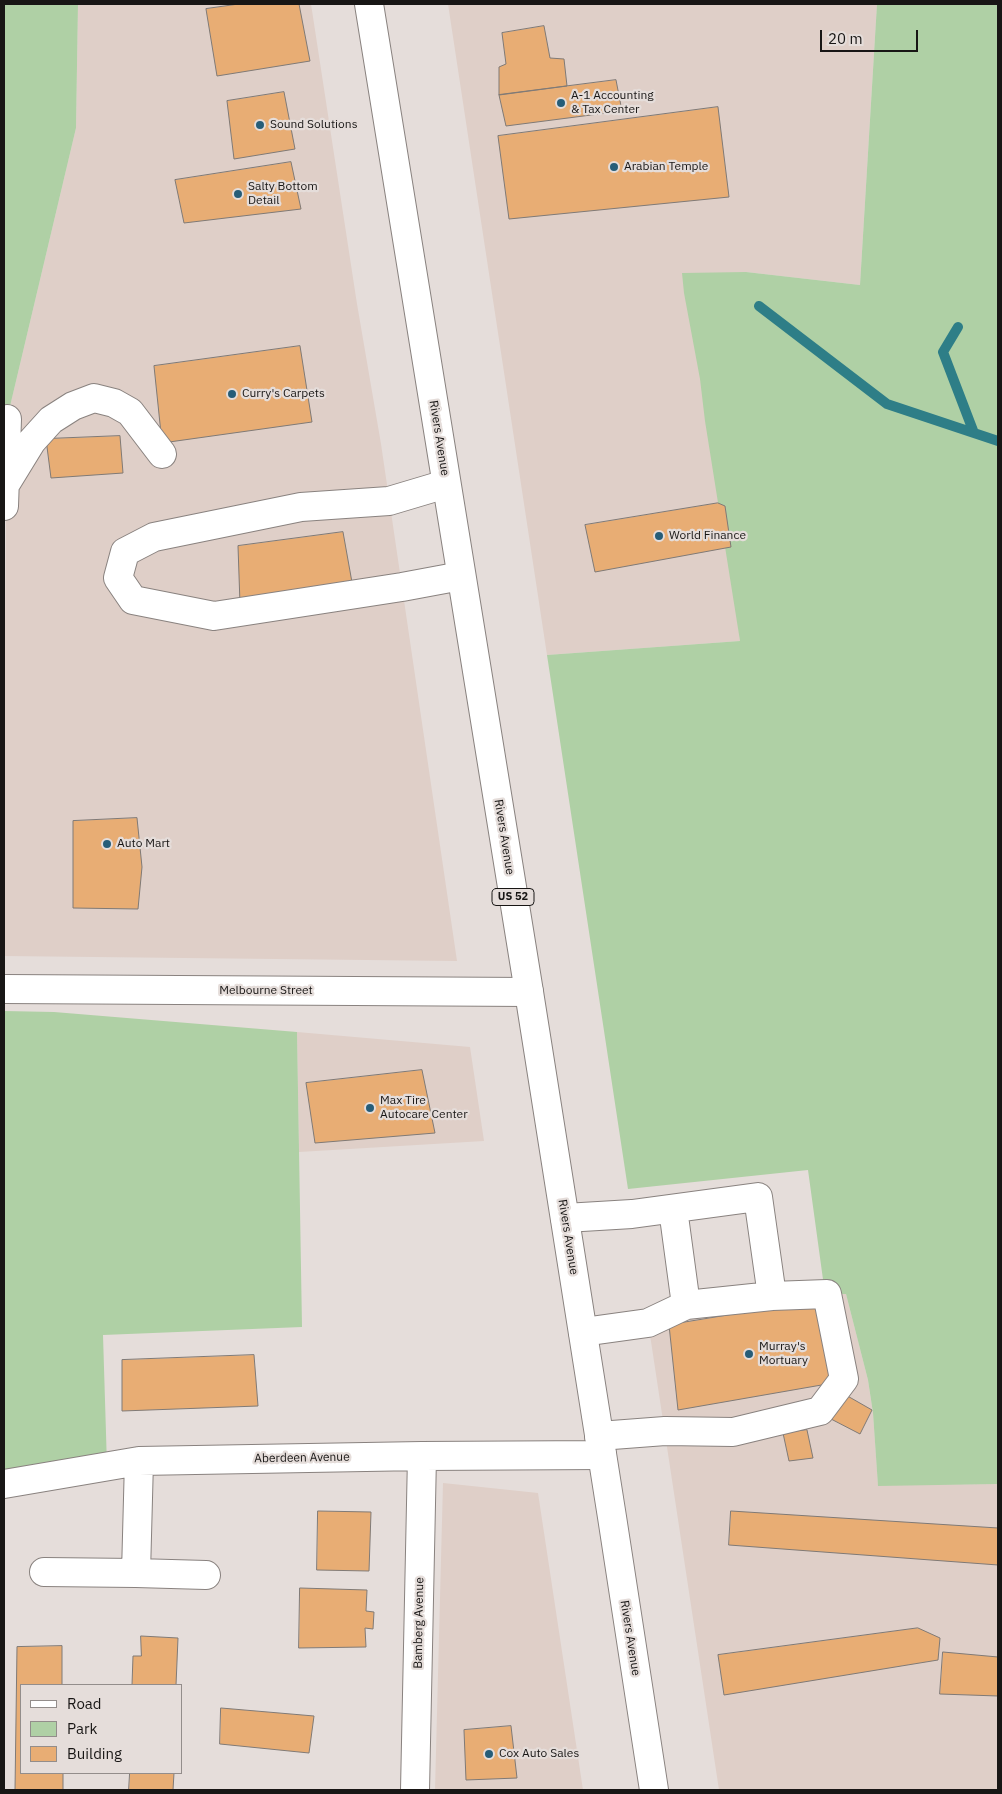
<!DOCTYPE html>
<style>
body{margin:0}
#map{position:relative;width:1002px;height:1794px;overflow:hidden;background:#e5ddda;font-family:"IBM Plex Sans",sans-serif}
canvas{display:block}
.frame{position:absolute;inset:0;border:5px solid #181615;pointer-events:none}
.legend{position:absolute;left:20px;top:1684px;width:162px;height:90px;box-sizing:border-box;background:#e5ddda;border:1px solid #938d8b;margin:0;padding:6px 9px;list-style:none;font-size:15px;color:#181615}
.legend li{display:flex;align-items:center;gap:10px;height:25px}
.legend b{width:25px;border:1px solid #938d8b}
.scale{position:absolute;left:820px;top:30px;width:98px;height:22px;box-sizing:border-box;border:2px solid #181615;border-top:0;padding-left:6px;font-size:15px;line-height:18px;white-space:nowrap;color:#181615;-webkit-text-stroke:4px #e5ddda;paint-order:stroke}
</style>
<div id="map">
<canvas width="1002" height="1794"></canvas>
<div class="frame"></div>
<ul class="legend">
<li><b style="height:6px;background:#fff"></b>Road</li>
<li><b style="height:14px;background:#afd0a5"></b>Park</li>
<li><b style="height:14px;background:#e8ad74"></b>Building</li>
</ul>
<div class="scale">20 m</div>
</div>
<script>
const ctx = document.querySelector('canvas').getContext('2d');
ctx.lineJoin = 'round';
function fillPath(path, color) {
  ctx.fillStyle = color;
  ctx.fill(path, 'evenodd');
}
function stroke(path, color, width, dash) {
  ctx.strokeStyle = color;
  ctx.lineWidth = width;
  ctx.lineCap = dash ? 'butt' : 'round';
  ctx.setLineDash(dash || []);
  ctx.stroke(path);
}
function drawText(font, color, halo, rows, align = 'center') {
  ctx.font = font + ' "IBM Plex Sans",sans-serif';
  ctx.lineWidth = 4.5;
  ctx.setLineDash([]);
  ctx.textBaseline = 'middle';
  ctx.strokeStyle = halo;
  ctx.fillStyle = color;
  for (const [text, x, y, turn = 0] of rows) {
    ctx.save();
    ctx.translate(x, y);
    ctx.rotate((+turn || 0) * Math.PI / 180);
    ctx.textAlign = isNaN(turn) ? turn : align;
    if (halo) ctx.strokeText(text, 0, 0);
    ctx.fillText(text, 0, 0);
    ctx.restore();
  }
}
fillPath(new Path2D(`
 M78 4H311L357 304 381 444 457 961 4 956V728L7 419 76 128Z
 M448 4H877L860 285 746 272 725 506 740 641 547 655Z
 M297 1032 470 1047 484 1141 299 1152Z
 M825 1294H846L868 1380 873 1413 878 1485 998 1484V1790H719L647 1315Z
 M443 1483 538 1493 583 1790H435Z`), '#dfcfc8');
fillPath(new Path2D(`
 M4 4H78L76 128 7 419 4 485Z
 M877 4H998V1484L878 1486 873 1413 868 1380 846 1294H825L808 1170 628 1189 547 655 740 641 705 421 700 379 684 293 682 273 746 272 860 285Z
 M4 1011 54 1012 297 1032 302 1327 103 1335 107 1466 4 1484Z`), '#afd0a5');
stroke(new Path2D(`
 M759 306 887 404 998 441
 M958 327 943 352 974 433`), '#2e7e87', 10);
const building = new Path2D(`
 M239 4H299L310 61 217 76 206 9Z
 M544 26 550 58 564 59 567 86 499 95V67L506 64 502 33Z
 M616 80 622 111 506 126 499 95Z
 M284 92 295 149 234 159 227 101Z
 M718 107 729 197 509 219 498 136Z
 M291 162 301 209 184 223 175 180Z
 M300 346 312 422 162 443 154 366Z
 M120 436 123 473 51 478 46 439Z
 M718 503 725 506 731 547 595 572 585 525Z
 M343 532 353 588 240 604 238 546Z
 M137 818 142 867 138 909 73 908V821Z
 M422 1070 435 1133 315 1143 306 1083Z
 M815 1301 833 1383 678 1410 669 1325Z
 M254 1355 258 1406 122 1411V1360Z
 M844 1394 872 1410 860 1434 831 1419Z
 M807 1430 813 1458 789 1461 783 1433Z
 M318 1511 371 1512 369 1571 317 1570Z
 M731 1511 998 1528V1565L729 1545Z
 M300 1588 367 1590 366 1611 374 1612 373 1629 365 1628 366 1647 299 1648Z
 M918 1628 940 1638 938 1660 724 1695 718 1655Z
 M141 1636 178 1638 176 1685H132L133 1656H141Z
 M62 1646V1685H21V1773H63V1790H15L17 1647Z
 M943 1652 998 1657V1696L940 1694Z
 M221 1708 314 1716 309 1753 220 1744Z
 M511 1726 517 1778 466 1780 464 1730Z
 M130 1773H174L173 1790H129Z`);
fillPath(building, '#e8ad74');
stroke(building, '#807a76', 1);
const minor = new Path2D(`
 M446 484 389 501 301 507 154 537 125 552 118 578 133 600 214 616 402 587 461 576
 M5 485 32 441 51 420 73 406 94 398 114 403 130 412 162 454
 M4 506 7 419
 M4 989 529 992
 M673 1209 686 1305
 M565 1218 632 1214 758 1197 772 1296 686 1305 648 1323 583 1332
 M599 1436 665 1431 733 1432 820 1411 844 1379 827 1294 772 1296
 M139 1461 136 1573 206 1575
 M4 1484 139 1461 422 1456 602 1455
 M44 1572 136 1573
 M415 1790 422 1456`);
const major = new Path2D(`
 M369 4 529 992 612 1517 654 1790`);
stroke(minor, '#89827f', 30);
stroke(major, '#89827f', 30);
stroke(minor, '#fff', 28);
stroke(major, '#fff', 28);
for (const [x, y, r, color] of [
 [561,103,5,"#265d78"],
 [260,125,5,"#265d78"],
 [614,167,5,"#265d78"],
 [238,194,5,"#265d78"],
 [232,394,5,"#265d78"],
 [659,536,5,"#265d78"],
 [107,844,5,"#265d78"],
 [370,1108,5,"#265d78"],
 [749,1354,5,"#265d78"],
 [489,1754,5,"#265d78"]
]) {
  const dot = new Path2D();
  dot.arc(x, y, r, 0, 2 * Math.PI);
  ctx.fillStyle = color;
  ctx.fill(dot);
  stroke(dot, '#e5ddda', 2);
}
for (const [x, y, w] of [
 [513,897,42]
]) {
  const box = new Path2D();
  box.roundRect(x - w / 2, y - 8.5, w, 17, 4);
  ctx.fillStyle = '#e5ddda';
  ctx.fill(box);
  stroke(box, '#181615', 1);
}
drawText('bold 11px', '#181615', null, [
 ["US 52",513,897]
]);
drawText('12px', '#181615', '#e5ddda', [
 ["A-1 Accounting",571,96],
 ["& Tax Center",571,110],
 ["Sound Solutions",270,125],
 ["Arabian Temple",624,167],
 ["Salty Bottom",248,187],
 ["Detail",248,201],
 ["Curry's Carpets",242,394],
 ["World Finance",669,536],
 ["Auto Mart",117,844],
 ["Max Tire",380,1101],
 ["Autocare Center",380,1115],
 ["Murray's",759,1347],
 ["Mortuary",759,1361],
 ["Cox Auto Sales",499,1754]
], 'left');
drawText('12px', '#181615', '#e5ddda', [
 ["Rivers Avenue",439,438,81],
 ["Rivers Avenue",504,837,81],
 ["Melbourne Street",266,991],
 ["Rivers Avenue",568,1237,81],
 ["Aberdeen Avenue",302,1458,-1],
 ["Bamberg Avenue",419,1623,-89],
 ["Rivers Avenue",630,1638,81]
]);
</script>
